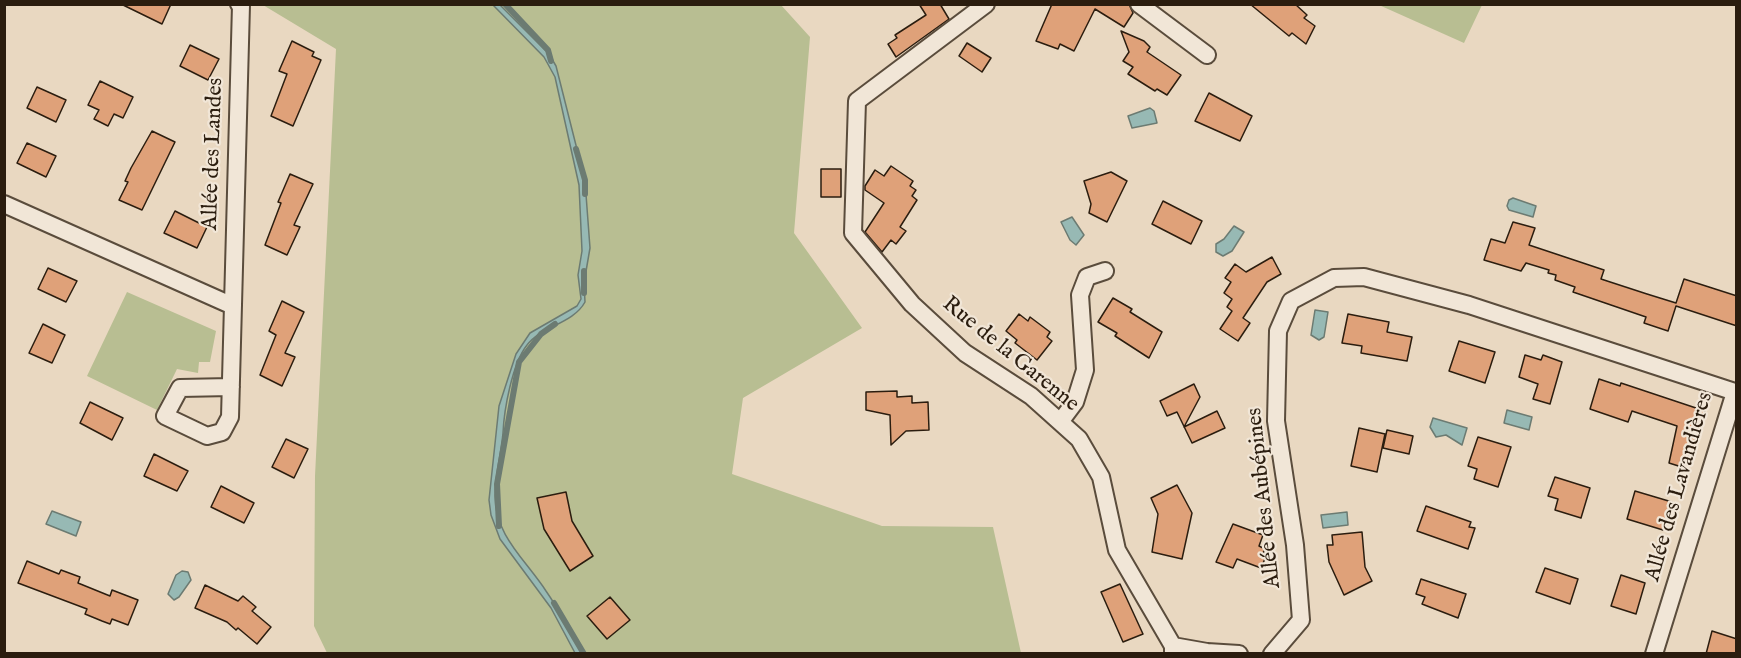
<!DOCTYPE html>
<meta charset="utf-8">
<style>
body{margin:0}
#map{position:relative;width:1741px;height:658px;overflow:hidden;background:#e9d8c1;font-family:"IM FELL English",serif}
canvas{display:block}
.frame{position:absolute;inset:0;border:6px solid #2b1d0f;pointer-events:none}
</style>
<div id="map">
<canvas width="1741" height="658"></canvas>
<div class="frame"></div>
</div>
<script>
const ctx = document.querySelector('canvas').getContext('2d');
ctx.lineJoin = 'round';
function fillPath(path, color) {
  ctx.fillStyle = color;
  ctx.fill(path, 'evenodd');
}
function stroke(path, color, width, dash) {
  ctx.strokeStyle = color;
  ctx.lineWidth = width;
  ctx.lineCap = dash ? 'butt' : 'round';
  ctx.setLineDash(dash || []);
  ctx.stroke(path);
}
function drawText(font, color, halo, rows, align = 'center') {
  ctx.font = font + ' "IM FELL English",serif';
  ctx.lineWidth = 4.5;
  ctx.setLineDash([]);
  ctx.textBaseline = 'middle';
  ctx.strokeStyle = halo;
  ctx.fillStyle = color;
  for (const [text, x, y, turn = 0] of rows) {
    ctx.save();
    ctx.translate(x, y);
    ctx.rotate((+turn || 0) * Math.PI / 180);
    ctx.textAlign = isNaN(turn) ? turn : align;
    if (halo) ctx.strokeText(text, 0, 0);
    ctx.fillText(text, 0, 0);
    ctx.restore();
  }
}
fillPath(new Path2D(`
 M263 5H781L810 37 794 233 862 328 743 398 732 474 882 526 993 527 1021 653H327L314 626 315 476 336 49Z
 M1379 5 1482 4V5L1464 43Z
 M127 292 216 331 210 362H199L198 373 177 369 157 410 87 376Z`), '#b8be92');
const water = new Path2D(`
 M493 5H500L549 54 556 66 585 181 590 248 584 283 585 302C573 324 541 326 527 345 512 364 504 410 503 433 501 454 495 475 495 496 495 536 526 560 546 591 560 611 571 633 584 653H575L551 608 500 539 491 515 489 500 499 406 516 354 530 333 577 306 581 299 578 275 582 251 579 185 555 77 544 57Z
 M1150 108 1154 111 1157 123 1132 128 1128 116Z
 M1513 198 1536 206 1533 217 1509 210 1507 206 1509 200Z
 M1072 217 1084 235 1076 245 1070 240 1061 222Z
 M1234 226 1244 232 1232 251 1223 256 1216 252V244L1224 239Z
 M1315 310 1328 312 1324 337 1319 340 1311 335Z
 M1507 410 1532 417 1529 430 1504 423Z
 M1433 418 1467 428 1462 445 1446 435 1436 437 1430 427Z
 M52 511 81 522 76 536 46 524Z
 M1347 512 1348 525 1323 528 1321 515Z
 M182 571 188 572 191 580 179 597 174 600 168 594 176 575Z`);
fillPath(water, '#97b9b4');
stroke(water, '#6c7b72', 1.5);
stroke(new Path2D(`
 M505 4 548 50 551 61
 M576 149 585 180V194
 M584 293V271
 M499 526 497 484 519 362 541 334 555 324
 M554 603 584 654`), '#6c7b72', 6);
const building = new Path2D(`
 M121 4H171L162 24Z
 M919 4H940L949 19 896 57 888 44 897 38 895 35 926 15Z
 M1052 4H1129L1133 13 1124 27 1095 9 1074 51 1060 44 1058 49 1036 41Z
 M1250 4H1295L1307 15 1304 18 1315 26 1306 44 1292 33 1289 36Z
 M1121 31 1144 41 1150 47 1147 52 1181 75 1167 95 1157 89 1155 91 1128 74 1133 67 1123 61 1129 52Z
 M292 41 314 52 312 56 321 60 293 126 271 116 287 74 279 71Z
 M967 43 991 58 982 72 959 56Z
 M190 45 219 59 208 80 180 66Z
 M100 81 133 97 123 118 114 114 108 126 94 119 99 110 88 105Z
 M37 87 66 100 56 122 27 108Z
 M1209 93 1252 116 1240 141 1195 121Z
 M152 131 175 142 142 210 119 200 128 182 125 181 131 168Z
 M27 143 56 156 46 177 17 163Z
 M891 166 913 181 910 186 916 190 912 196 917 200 900 227 906 231 896 244 891 240 882 252 865 232 884 203 865 190V186L875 170 884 176Z
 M821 169H841V197H821Z
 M1111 172 1127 181 1107 222 1089 213 1091 204 1084 181Z
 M290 174 313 184 294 225 300 227 287 255 265 245 281 203 278 202Z
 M1163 201 1202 221 1191 244 1152 224Z
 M175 211 207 227 197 248 164 233Z
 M1513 222 1535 228 1529 245 1604 270 1601 279 1647 294 1676 303 1684 279 1737 296V326L1676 306 1668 331 1644 323 1646 317 1573 292 1575 287 1555 280 1556 275 1548 273 1549 270 1526 263 1521 271 1484 260 1491 239 1505 243Z
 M1272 257 1281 274 1267 282 1243 318 1250 323 1238 341 1220 329 1232 311 1227 307 1232 299 1224 293 1231 282 1225 278 1235 264 1246 272Z
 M48 268 77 281 66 302 38 289Z
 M1113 298 1132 309 1130 312 1162 332 1149 358 1115 336 1117 333 1098 322Z
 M282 301 304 312 285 353 295 357 282 386 260 375 276 335 269 331Z
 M1019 314 1028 321 1030 317 1050 332 1047 337 1052 341 1037 360 1015 343 1017 340 1006 331Z
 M1348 314 1389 322 1387 332 1412 337 1407 361 1361 353 1362 346 1342 343Z
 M43 324 65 335 52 363 29 353Z
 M1459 341 1495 352 1485 383 1449 371Z
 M1525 355 1541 360 1543 355 1562 362 1550 404 1533 399 1538 384 1519 377Z
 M1599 379 1620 386 1621 383 1705 411 1685 468 1669 463 1677 426 1632 411 1628 422 1590 409Z
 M1194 384 1200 397 1184 427 1217 411 1225 428 1192 443 1177 412 1167 416 1160 401Z
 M897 391V397L912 396V403L928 402 929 430 906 431 891 445 890 415 866 410V392Z
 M90 402 123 418 112 440 80 423Z
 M1359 428 1385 434 1377 472 1351 466Z
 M1387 430 1413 436 1409 454 1383 448Z
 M1478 437 1511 447 1498 487 1474 479 1477 469 1468 466Z
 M286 439 308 449 294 478 272 467Z
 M154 454 188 471 177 491 144 476Z
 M1555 477 1590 488 1581 518 1555 510 1558 499 1548 496Z
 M1177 485 1192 513 1182 559 1152 552 1158 514 1151 498Z
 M221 486 254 503 244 523 211 507Z
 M1635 491 1672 502 1663 530 1627 519Z
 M566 492 572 521 593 556 570 571 544 529 537 498Z
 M1426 506 1471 522 1469 527 1475 528 1468 549 1417 531Z
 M1233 524 1263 535 1259 546 1265 549 1263 553 1267 554 1261 568 1237 559 1233 568 1216 562Z
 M1362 532 1365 567 1372 581 1344 595 1329 562 1327 545H1333L1332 535Z
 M27 561 59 574 61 570 80 577 78 583 110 596 112 590 138 600 128 625 112 619 110 624 102 621 85 614 87 609 18 583Z
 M1545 568 1578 579 1570 604 1536 592Z
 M1621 575 1645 583 1636 614 1611 606Z
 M1421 579 1466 594 1458 618 1422 604 1425 597 1416 594Z
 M1120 584 1143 634 1123 642 1101 592Z
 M205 585 238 601 243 596 256 607 252 611 271 627 257 644 238 628 236 630 227 622 195 608Z
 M610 597 630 620 607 639 587 616Z
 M1712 631 1737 639V654H1706Z`);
fillPath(building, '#dfa179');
stroke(building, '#2b1d0f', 1.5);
const street = new Path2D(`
 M986 4 857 101 853 233 912 304 965 353 1031 396 1079 439 1101 477 1117 550 1173 646V654
 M1139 4 1207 55
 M4 204 233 306
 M231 387 180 388 165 416 207 436 222 432 230 417 241 5 239 4
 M1060 422 1075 402 1085 370 1080 295 1087 277 1105 271
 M1173 646 1207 652 1239 654
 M1272 654 1301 620 1295 545 1276 421 1278 331 1291 301 1334 278 1364 277 1469 305 1735 392 1654 654`);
stroke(street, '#5a4c3c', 20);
stroke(street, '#f1e6d7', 16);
drawText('22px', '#2b1d0f', '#f1e6d7', [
 ["Allée des Landes",214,154,-88],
 ["Rue de la Garenne",1010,355,39],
 ["Allée des Lavandières",1680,487,-74],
 ["Allée des Aubépines",1265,498,-96]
]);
</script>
